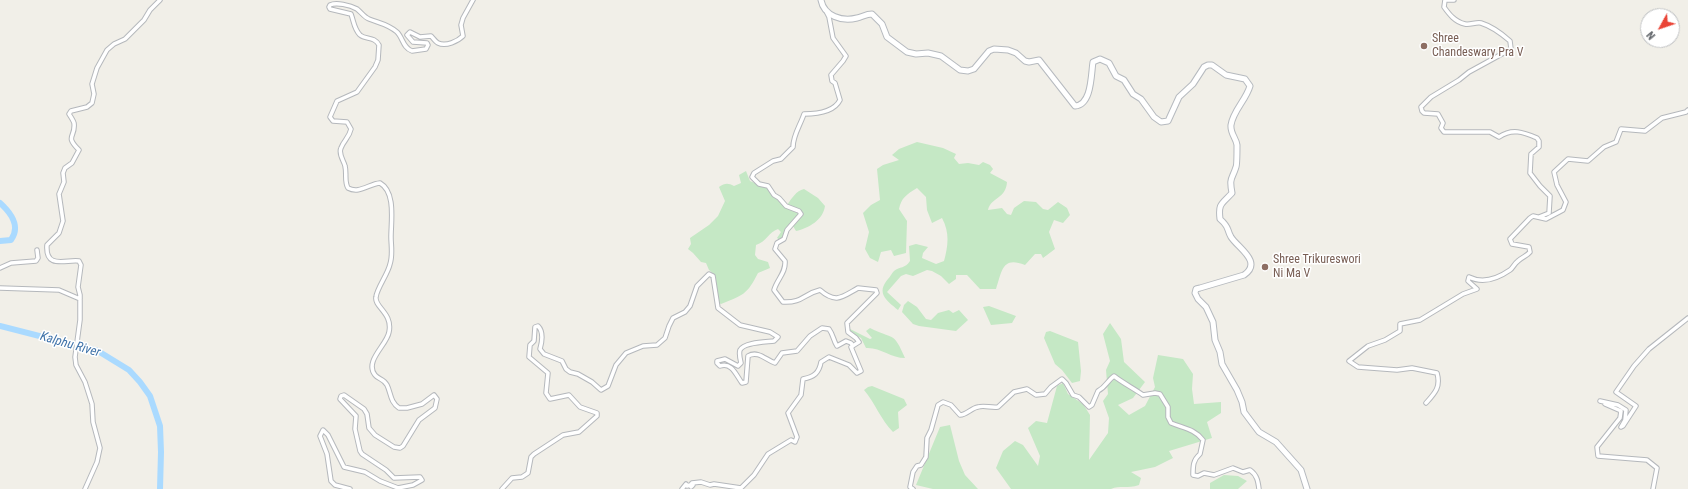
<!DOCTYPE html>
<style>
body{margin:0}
#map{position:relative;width:1688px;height:489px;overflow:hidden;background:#f1efe8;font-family:"Roboto Condensed",sans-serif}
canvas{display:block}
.north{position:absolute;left:1640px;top:8px;width:40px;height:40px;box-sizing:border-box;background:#fff;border:1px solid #bfc1c3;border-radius:50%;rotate:230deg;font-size:11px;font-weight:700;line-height:16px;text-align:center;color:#5f6368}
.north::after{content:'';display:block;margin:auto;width:14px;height:18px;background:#ea4335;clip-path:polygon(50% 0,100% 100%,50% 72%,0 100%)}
</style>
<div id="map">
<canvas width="1688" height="489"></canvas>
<div class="north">N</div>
</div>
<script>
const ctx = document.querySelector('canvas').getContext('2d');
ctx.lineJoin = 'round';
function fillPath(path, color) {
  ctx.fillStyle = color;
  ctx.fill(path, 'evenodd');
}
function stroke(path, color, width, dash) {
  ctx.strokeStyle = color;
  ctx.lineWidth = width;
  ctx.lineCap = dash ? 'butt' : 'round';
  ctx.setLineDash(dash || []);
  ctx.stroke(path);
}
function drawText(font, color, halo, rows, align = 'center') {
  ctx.font = font + ' "Roboto Condensed",sans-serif';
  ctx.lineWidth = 3;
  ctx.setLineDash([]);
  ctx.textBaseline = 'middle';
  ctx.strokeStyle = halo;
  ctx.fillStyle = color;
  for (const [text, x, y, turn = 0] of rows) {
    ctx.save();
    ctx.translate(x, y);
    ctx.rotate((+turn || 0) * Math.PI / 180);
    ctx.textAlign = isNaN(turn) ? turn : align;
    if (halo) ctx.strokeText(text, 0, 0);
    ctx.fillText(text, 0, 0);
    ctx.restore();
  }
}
fillPath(new Path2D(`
 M917 142 943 148 956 154 954 158 959 164 968 163 979 165 983 162 990 165 993 169 990 173 1007 182C1006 199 991 197 988 210L1002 208 1007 214 1011 215 1014 208 1024 201 1036 202 1043 209 1048 210 1058 202 1067 208 1070 215 1063 223 1054 220 1049 232 1055 249 1043 258 1041 254H1035L1025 265C1002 256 1002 271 996 289H980L967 275H956V279L949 284 941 276 932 271 927 270 913 276 906 274 901 276 887 292 901 305 898 310C886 300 876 293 888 279 890 277 892 273 894 271 900 266 905 269 910 261L909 246 916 244 928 247 923 253 922 258 936 264 944 261C948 246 950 233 942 218L932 223 927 210 926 197 917 188C907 194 901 198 899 209L907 221 906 253 894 256 891 250 881 252 878 262 870 258 865 249 869 232 863 213 871 205 880 200 877 169 883 165 899 160 892 155 899 149Z
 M746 171 750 181 769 189 772 196 779 199 782 204 799 212 800 215 780 240 777 238 781 232 778 229C769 232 766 242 756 245L755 255 758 259 768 262 770 268 758 273C747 295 743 295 721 304 709 296 715 286 715 275L709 270 706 263 701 262 693 253 688 249 691 244 690 238 709 225 718 216 725 201 719 187C725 183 728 183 734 186L741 183 739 175Z
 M804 189 818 198 825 206C823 220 809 228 796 231L793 226 803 214 787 205C792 198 796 191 804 189Z
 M908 301 917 307 926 319 931 320 938 313 949 310 953 313 959 310 968 320 956 331 919 326 913 324 902 312 904 305Z
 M989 306 1016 316 1012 323 991 325 983 307Z
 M1110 323 1121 339 1124 362 1145 382 1133 398 1118 405 1129 415 1145 406 1155 387 1153 378 1158 355 1183 359 1193 374 1192 389 1194 404 1221 402V413L1207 422 1212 438 1169 451 1173 458 1155 467 1131 472 1141 478 1139 485C1127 489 1120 485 1111 489H1011L996 468 1003 451 1015 441 1023 445 1038 466 1040 456 1028 428 1036 421 1047 423 1057 386 1063 383 1068 394 1083 404 1090 415 1089 460 1108 433 1109 418 1103 401 1108 394 1106 370 1110 361 1103 334Z
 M870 328C893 340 893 330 905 358 891 358 880 347 866 348L861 338 849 332 850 329 870 339 872 338 866 331Z
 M1050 331 1078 342 1081 371 1080 381 1072 383 1062 370 1055 364 1044 338 1046 332Z
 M872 386 904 399 907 405 898 412 899 428 893 432C881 420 875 403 864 390L868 387Z
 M950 425 959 461 965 475 978 489H933L916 485 940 427Z
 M1224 475 1238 476 1247 481 1238 489H1210V483Z`), '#c5e8c5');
stroke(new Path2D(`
 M0 203C11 213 21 226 11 240L0 241
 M0 326 98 351 129 370 140 382 150 396 160 426 161 452 160 489`), '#aadaff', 6);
const street = new Path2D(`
 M1454 0H1445L1444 7C1449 14 1455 22 1465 24 1470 25 1476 22 1481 23 1491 26 1502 34 1510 41L1511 49 1469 72 1459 80 1431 97 1421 107 1422 111 1424 113 1438 114 1443 123 1441 128 1444 132H1490L1499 137C1512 128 1523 132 1537 138L1539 141V147L1531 154 1530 173 1540 186 1550 196 1549 213 1539 217
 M0 268 11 263 36 261 38 258 37 250
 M0 288 59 290 80 299
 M1600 401 1618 405 1626 410 1625 420 1621 427 1623 426 1636 406 1616 392 1634 366 1649 349 1688 318
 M1426 403C1435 393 1441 387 1437 373L1412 368 1397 370 1358 367 1349 361 1368 346 1385 340 1400 331V324L1420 320 1463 294 1477 289 1468 281 1469 277C1483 284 1497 279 1510 270 1513 268 1514 264 1518 261 1522 257 1527 256 1530 252L1529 247 1512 244 1510 239 1530 218 1533 216 1546 219 1563 210 1566 202 1557 185 1554 172 1568 159 1588 161 1604 147 1616 142 1621 129 1645 131 1662 118 1686 112 1688 110
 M1605 404 1621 411 1620 418 1597 447 1598 456 1647 460 1657 468 1653 489
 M85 489 97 462 100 448 93 422 92 404 85 382 76 365 75 357 80 320V295L78 287 81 265 79 261C67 259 45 270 47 245L59 233 63 221 59 194 64 182 63 173 65 168 72 163 79 150C64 135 76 138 74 123 73 120 71 117 69 114L71 111 87 107 92 103 94 94 92 84 97 68 107 50 114 44 125 39 144 20 150 10 160 0
 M350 489 335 485 331 481 327 454 320 436 323 430 328 435 344 467 365 472 380 481 398 488 413 485 422 480 420 477 394 478 386 470 362 454 360 451 355 429 356 416 340 399 341 396 344 395 364 409 367 414 369 428 375 435 394 447 400 448 403 446 419 420 435 408 437 399 434 395 422 404 407 408H399C390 402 391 393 387 385 384 379 378 379 375 375 364 361 387 345 389 332 393 313 374 307 376 297 377 288 388 274 390 264 393 255 391 245 391 237 391 221 396 192 380 183 369 184 359 194 348 188 344 181 347 174 345 166 344 161 338 154 341 148 344 140 349 138 351 129L347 122 333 121 330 117 337 101 357 92 375 67 378 60 379 45C374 36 366 40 360 35 354 29 354 22 351 14L330 9 329 7 330 5C336 2 350 5 357 9 361 12 364 17 369 19 379 23 388 24 397 32 403 38 403 48 412 51L426 49 428 45 427 43 413 42 407 35 410 32 420 37 431 36C433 38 436 42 438 43 446 47 458 41 463 36L461 25 463 18 473 0
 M502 489 512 478 522 477 528 473 531 457 534 454 563 435 579 432 597 416V413L580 407 569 395 550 399 546 393 548 373 529 357 530 345 534 341 535 327 538 326C544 332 542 342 540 349L544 354 562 361 566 369 570 372 578 374 592 382 601 390 608 386 616 365 626 353 643 346 657 345 665 338 669 326 673 318 685 312 690 306 697 286 709 274 713 276 718 308 740 325 770 332 778 337 774 341C767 342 744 342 740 350 739 353 740 359 741 363L738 366 725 359 717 361V363L720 366C732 362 736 375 742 383L746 382 748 356C758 350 766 360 775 363L782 353 797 351 810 336 822 328 829 329C834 336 833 340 837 346L846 341 851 343 853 346
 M682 489 686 484 687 486 690 485 691 487 693 485 692 483 701 482 710 485 714 484 741 488 754 475 768 454 791 440 795 442 797 437 788 413 801 395 803 379C814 377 819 373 821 362L829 357 849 365 857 373 861 371 851 347 859 342 856 338 848 332 847 323 877 293 876 290 858 288C842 297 836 304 820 290 803 294 803 303 783 302L774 290C777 279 786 273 785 261L775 249 777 243 784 239 787 230 801 214 799 211 786 206 779 198 774 195 768 186 759 184 752 177 754 173 773 161 781 159 793 147C793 135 800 126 804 114 816 114 834 112 840 100L835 83 832 81 831 75 843 61 846 56 833 38 829 17 827 13
 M913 489 910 487 913 472 917 466 921 465 926 457 927 438 931 430 938 405 943 402 951 405 960 415C967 415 971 408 978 407 984 405 991 408 998 407L1014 392 1027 389 1036 395 1045 394 1051 387 1062 379 1066 383 1073 395 1079 397 1089 407 1092 405 1098 391C1106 387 1107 381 1114 376 1123 383 1133 388 1143 395L1155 393 1160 394 1168 407V417L1171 423C1183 428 1195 429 1203 440L1200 454C1193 460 1193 466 1193 475L1198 476 1204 473 1214 475 1233 468 1243 472 1250 470C1257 475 1258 481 1259 489`);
const secondary = new Path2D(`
 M821 0C824 16 842 22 857 18 862 17 866 14 872 14L882 24 887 37 907 52 916 54 928 53 941 56 960 70 968 71 974 69 989 51 994 49 1008 50 1016 53 1025 61 1029 62 1039 60 1075 106C1092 105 1091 74 1093 62L1100 59 1109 63 1116 76 1124 80 1133 94 1141 99 1154 117 1161 122 1168 121 1179 97 1193 84 1204 67 1208 65H1212L1226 75 1245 79 1250 86C1246 100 1233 111 1231 125 1230 133 1236 138 1237 145 1237 148 1237 165 1236 167 1232 180 1229 177 1232 193 1222 204 1218 203 1220 219 1230 228 1226 228 1231 237 1238 248 1263 262 1244 275L1200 288 1196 289 1195 293 1198 299 1206 307 1213 322 1215 340 1220 352 1222 364 1237 390 1242 402 1244 412 1259 432 1276 442 1301 470 1307 489`);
stroke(street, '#b5b8bc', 5.5);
stroke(secondary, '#b6babf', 7);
stroke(street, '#fff', 3.5);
stroke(secondary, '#fff', 5);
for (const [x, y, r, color] of [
 [1424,46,4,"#8d6e63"],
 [1265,267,4,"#8d6e63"]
]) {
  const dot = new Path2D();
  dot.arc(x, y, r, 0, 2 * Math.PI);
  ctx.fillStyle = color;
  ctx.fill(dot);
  stroke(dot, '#fff', 1.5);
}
drawText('12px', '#785e54', '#fff', [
 ["Shree",1432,39],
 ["Chandeswary Pra V",1432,53],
 ["Shree Trikureswori",1273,260],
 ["Ni Ma V",1273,274]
], 'left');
drawText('italic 13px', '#4174aa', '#fff', [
 ["Kalphu River",70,345,16]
]);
</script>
